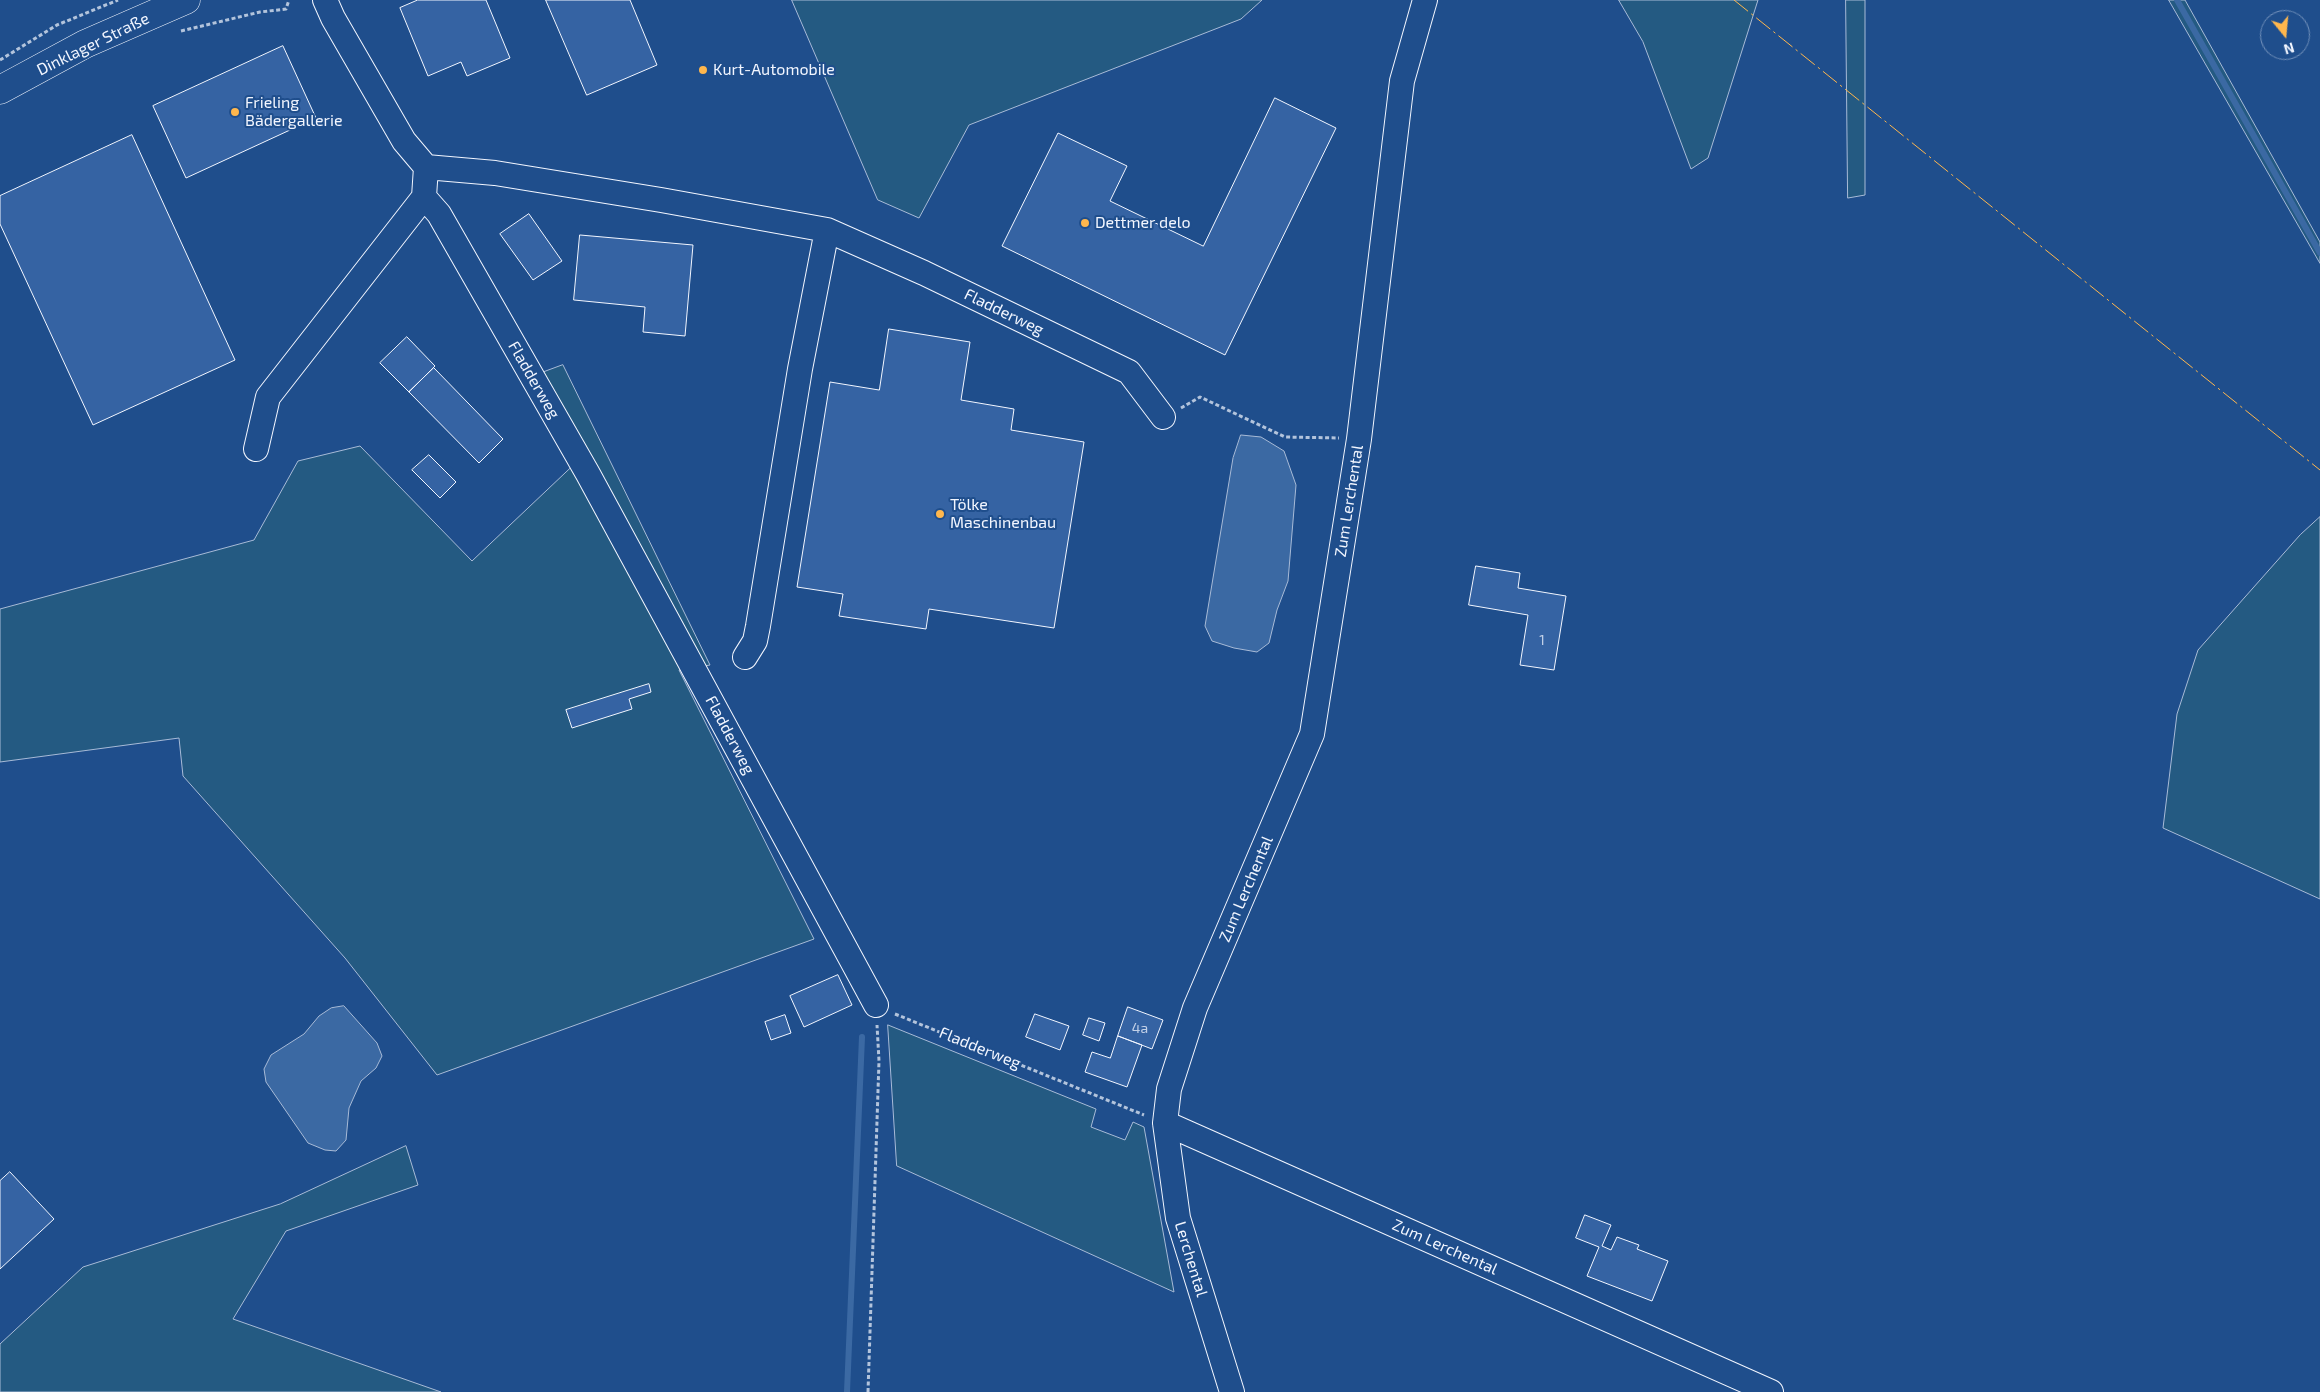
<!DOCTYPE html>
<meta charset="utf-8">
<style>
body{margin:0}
#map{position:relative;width:2320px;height:1392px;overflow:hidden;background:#1f4e8c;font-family:"Exo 2",sans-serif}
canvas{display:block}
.north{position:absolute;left:2260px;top:10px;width:50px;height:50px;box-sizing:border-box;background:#1f4e8c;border:1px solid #7391ba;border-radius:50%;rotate:163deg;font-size:14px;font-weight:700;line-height:20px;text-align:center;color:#f2f6ff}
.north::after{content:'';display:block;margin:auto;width:18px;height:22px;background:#ffb74d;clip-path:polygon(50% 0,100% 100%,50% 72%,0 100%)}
</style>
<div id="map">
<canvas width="2320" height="1392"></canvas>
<div class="north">N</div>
</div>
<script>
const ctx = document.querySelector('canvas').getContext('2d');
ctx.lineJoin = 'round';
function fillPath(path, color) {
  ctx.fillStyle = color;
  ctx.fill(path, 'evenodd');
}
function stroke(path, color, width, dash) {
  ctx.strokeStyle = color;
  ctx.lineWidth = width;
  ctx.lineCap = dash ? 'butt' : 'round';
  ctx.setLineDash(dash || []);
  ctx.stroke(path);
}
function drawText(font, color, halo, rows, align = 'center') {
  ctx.font = font + ' "Exo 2",sans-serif';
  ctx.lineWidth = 4;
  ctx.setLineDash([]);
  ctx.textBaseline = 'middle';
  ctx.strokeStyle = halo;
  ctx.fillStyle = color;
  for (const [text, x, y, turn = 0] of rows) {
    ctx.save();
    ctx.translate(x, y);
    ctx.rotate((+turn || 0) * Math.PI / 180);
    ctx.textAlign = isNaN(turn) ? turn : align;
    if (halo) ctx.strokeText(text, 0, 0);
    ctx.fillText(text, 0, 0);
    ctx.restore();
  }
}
const green = new Path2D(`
 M792 0H1262L1241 19 969 125 919 218 878 200Z
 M1619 0H1758L1708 158 1691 169 1643 42Z
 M1846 0H1865V195L1848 198Z
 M2169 0H2185L2320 242V263Z
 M563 365 710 665 679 670 814 939 437 1075 345 958 183 776 179 738 0 762V609L254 540 298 461 360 446 472 561 584 455 536 375Z
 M2320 517V899L2163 828 2177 714 2198 650 2300 535Z
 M888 1025 1096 1109 1091 1127 1125 1140 1133 1122 1144 1127 1174 1292 897 1166Z
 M406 1146 418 1185 286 1231 233 1319 441 1392H0V1344L83 1267 280 1204Z`);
fillPath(green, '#245a82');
stroke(green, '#a8bbd7', 1);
const water = new Path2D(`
 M1241 435 1261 437 1284 451 1296 485 1288 581 1277 610 1269 643 1257 652 1234 648 1212 641 1205 626 1233 458Z
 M344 1006 377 1043 382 1056 376 1068 361 1081 349 1108 346 1140 336 1151 325 1150 308 1143 266 1082 264 1069 271 1055 304 1034 319 1016 331 1008Z`);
fillPath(water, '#3b69a3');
stroke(water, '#a8bbd7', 1);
stroke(new Path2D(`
 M2177 0 2320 253
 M847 1392 862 1037`), '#3b69a3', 6);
const building = new Path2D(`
 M418 0H486L510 58 467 76 461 62 428 76 400 8Z
 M546 0H630L657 65 587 95Z
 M283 46 316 118 186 178 153 106Z
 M1275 98 1336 128 1225 355 1002 246 1058 133 1127 166 1110 201 1203 246Z
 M132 135 235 360 93 425 0 224V196Z
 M529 214 562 261 533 280 500 234Z
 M580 235 693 245 685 336 643 332 645 307 574 300Z
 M889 329 970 342 961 400 1014 409 1011 430 1084 442 1054 628 929 609 926 629 839 616 843 594 797 587 830 382 879 390Z
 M407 337 435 366 409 392 380 363Z
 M434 368 503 439 479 463 409 392Z
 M429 455 456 482 440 498 412 470Z
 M1476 566 1520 573 1518 588 1566 596 1554 670 1520 665 1528 615 1469 605Z
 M649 684 651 692 629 699 632 709 572 728 566 710Z
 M838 975 852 1005 804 1027 790 996Z
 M1128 1007 1163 1020 1152 1049 1118 1036Z
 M1035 1014 1069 1026 1060 1050 1026 1037Z
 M785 1015 791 1033 771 1040 765 1022Z
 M1089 1018 1105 1023 1099 1041 1083 1035Z
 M1118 1036 1142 1045 1127 1087 1085 1072 1092 1052 1110 1058Z
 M10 1172 54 1219 0 1269V1181Z
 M1585 1215 1611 1225 1602 1246 1611 1250 1617 1237 1639 1245 1637 1249 1668 1261 1652 1301 1587 1276 1599 1247 1576 1238Z`);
fillPath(building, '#3563a3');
stroke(building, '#f2f6ff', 1);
const minor = new Path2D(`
 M426 167 495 173 661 200 827 230 924 273 1129 372 1163 417
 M424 197 439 214 588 474 876 1005
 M256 449 268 397 424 197 426 167 404 141 333 18 325 0
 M745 657 755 641 758 626 800 369 827 230
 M1165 1123 1771 1392
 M1232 1392 1178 1218 1165 1123 1169 1089 1195 1008 1312 734 1359 439 1402 81 1425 0`);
const major = new Path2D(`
 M0 90 85 44 186 0`);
stroke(minor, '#f2f6ff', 26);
stroke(major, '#f2f6ff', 29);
stroke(new Path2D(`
 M181 31 260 12 286 9 289 0
 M0 60 57 25 118 0
 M1181 408 1200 397 1285 437 1339 438
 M895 1014 1144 1115
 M868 1392 879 1061 877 1025`), '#b3c4dc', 3, [4, 2.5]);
stroke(minor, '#1f4e8c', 24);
stroke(major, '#1f4e8c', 28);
stroke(new Path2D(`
 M1734 0 2320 470`), '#ffb74d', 1, [18, 4, 2.5, 4]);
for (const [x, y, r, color] of [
 [703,70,5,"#ffb74d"],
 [235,112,5,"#ffb74d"],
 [1085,223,5,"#ffb74d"],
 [940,514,5,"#ffb74d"]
]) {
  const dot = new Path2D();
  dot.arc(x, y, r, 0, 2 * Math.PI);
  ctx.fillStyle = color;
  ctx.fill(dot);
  stroke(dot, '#1f4e8c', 2);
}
drawText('14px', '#c3d1e8', null, [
 ["1",1542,640],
 ["4a",1140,1028]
]);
drawText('16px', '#f2f6ff', '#1f4e8c', [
 ["Dinklager Straße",93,44,-26],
 ["Fladderweg",1004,312,26],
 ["Fladderweg",534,380,60],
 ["Zum Lerchental",1349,501,-81],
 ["Fladderweg",730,735,62],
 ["Zum Lerchental",1246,889,-67],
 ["Fladderweg",980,1048,22],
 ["Zum Lerchental",1445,1247,24],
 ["Lerchental",1191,1259,73]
]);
drawText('16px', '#f2f6ff', '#1f4e8c', [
 ["Kurt-Automobile",713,70],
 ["Frieling",245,103],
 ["Bädergallerie",245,121],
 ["Dettmer delo",1095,223],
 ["Tölke",950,505],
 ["Maschinenbau",950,523]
], 'left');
</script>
